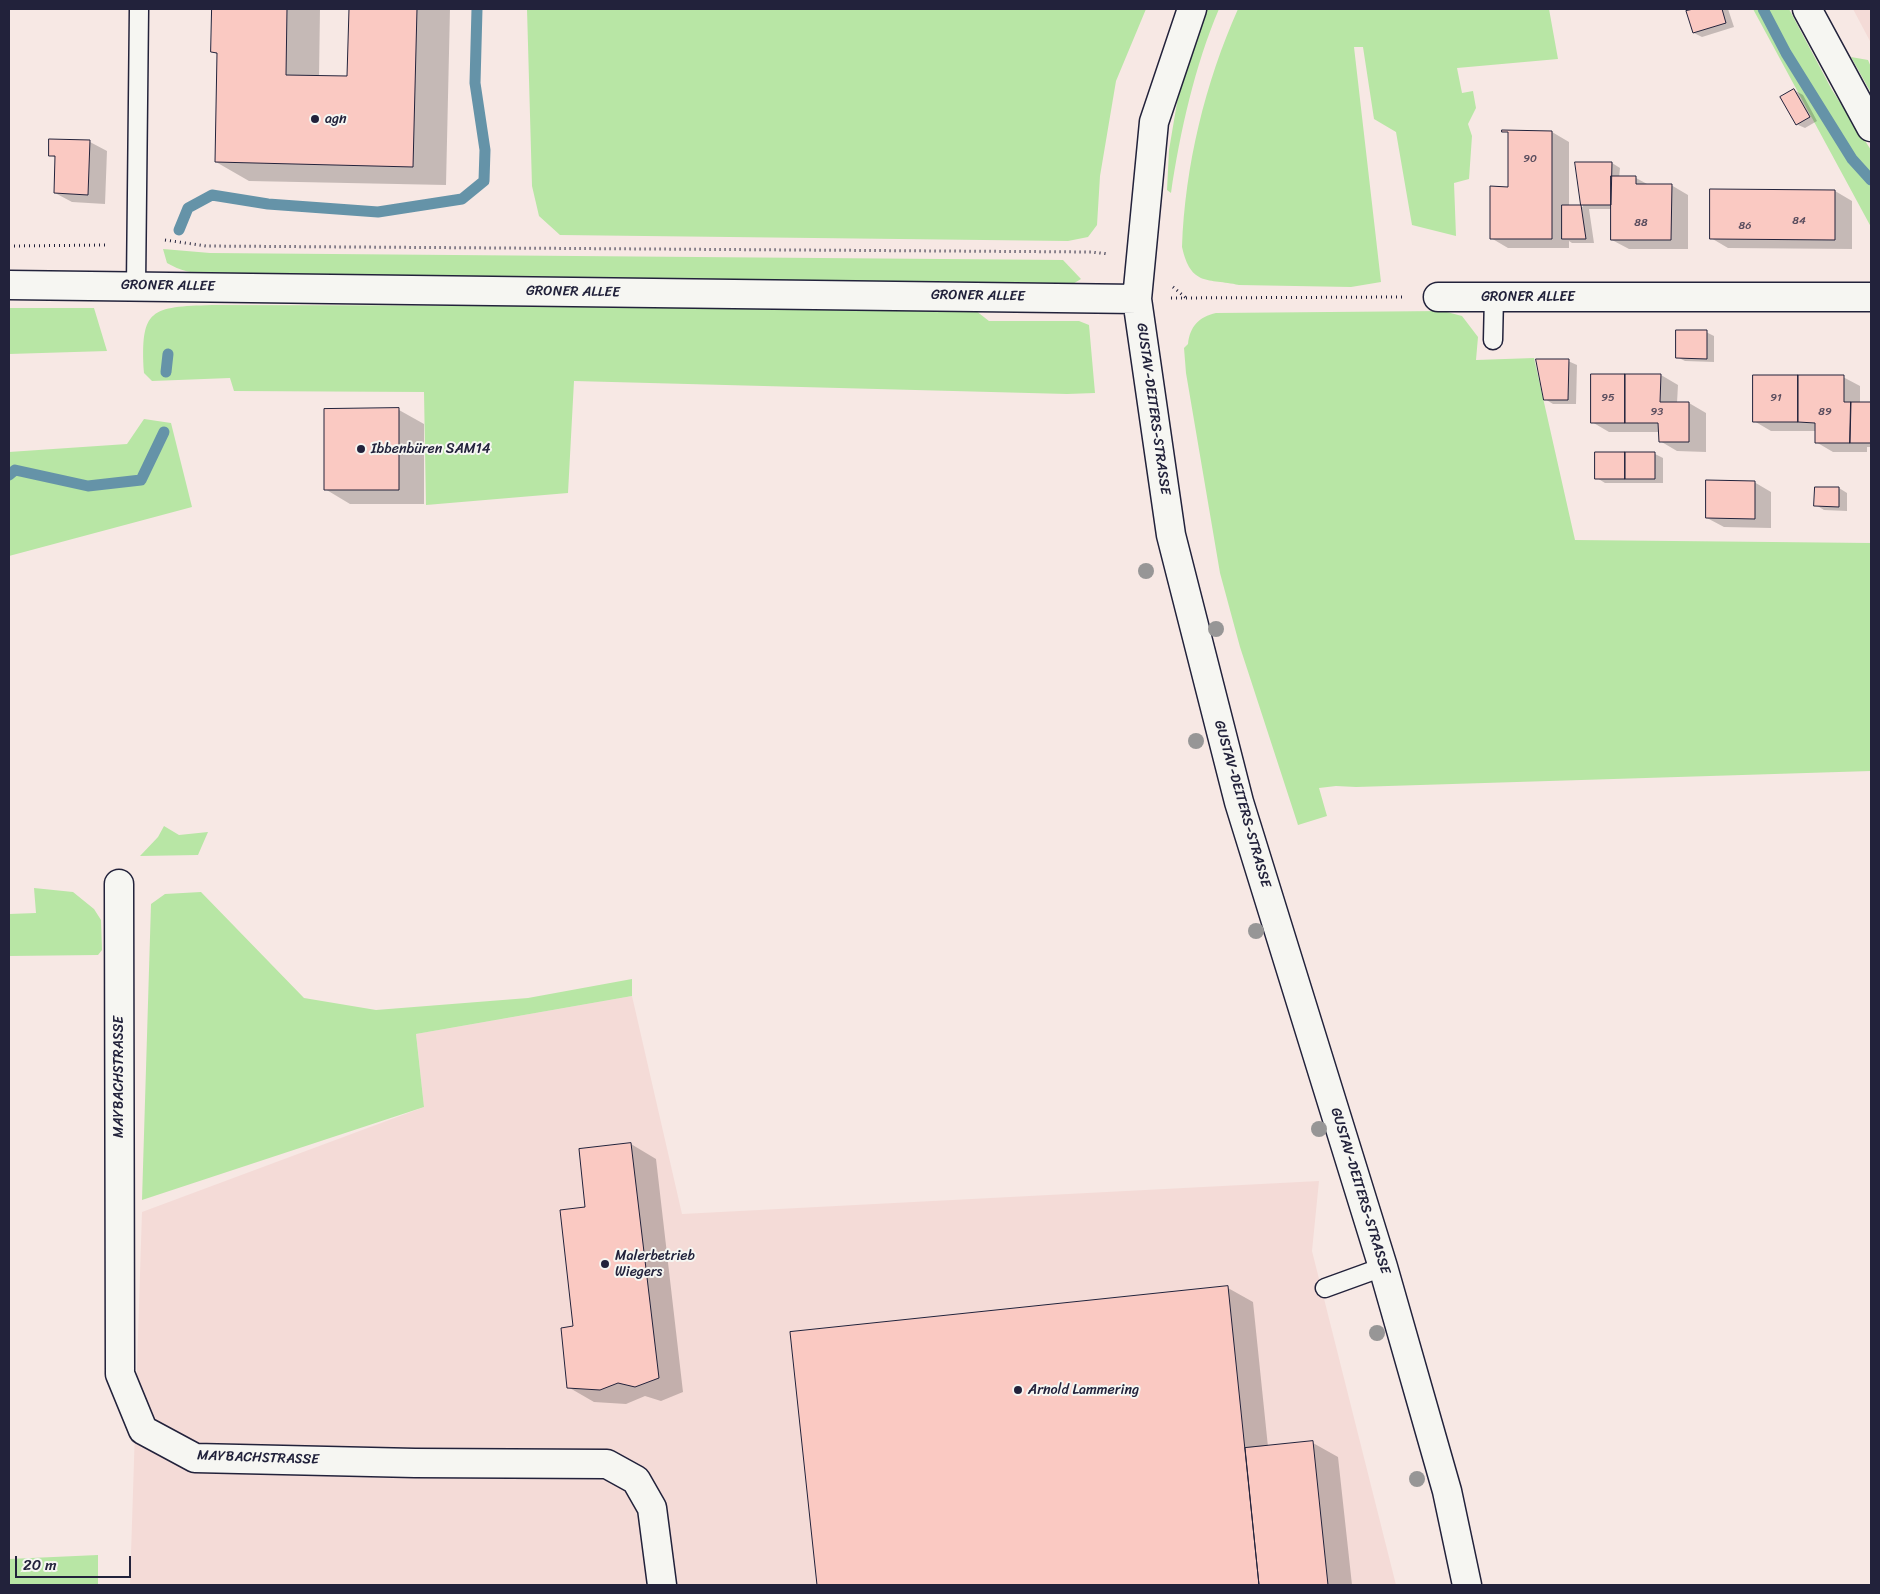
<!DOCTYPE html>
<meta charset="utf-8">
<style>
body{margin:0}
#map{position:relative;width:1880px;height:1594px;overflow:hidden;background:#f7e8e4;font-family:Sriracha,sans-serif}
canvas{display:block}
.frame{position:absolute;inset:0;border:10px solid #22223b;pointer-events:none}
.scale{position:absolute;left:15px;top:1556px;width:116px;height:22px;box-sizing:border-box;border:2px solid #22223b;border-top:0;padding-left:6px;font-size:15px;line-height:18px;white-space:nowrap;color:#22223b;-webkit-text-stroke:4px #f6f6f2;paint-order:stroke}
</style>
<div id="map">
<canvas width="1880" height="1594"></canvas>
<div class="frame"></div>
<div class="scale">20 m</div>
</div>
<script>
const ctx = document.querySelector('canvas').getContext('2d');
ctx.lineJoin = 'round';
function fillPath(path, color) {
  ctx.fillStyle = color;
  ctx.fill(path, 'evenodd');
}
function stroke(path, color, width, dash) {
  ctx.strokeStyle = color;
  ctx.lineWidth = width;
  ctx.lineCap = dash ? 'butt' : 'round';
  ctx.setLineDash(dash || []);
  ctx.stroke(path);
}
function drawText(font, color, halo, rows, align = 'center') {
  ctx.font = font + ' Sriracha,sans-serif';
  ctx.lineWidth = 4;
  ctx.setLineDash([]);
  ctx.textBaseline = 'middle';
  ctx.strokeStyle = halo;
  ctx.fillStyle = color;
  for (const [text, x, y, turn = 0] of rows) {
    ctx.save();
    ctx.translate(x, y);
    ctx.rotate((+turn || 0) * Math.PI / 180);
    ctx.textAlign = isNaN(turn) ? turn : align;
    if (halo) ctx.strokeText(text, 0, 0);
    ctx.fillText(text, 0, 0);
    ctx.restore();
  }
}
fillPath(new Path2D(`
 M1853 9H1871V43Z
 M632 996 682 1214 1319 1181 1312 1251 1396 1585H130L142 1212 424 1107 416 1034Z`), '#f4dbd7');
fillPath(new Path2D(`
 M527 9H1146L1116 81 1100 176 1097 225 1088 237 1068 241 560 235 539 216 532 186Z
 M1205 9H1219C1195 65 1180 132 1171 193L1167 190 1169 150 1180 85Z
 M1238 9H1549L1558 59 1457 68 1462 93 1473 91 1476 108 1468 124 1472 136 1469 179 1454 183 1456 236 1412 225 1396 132 1374 119 1363 47H1354L1381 282 1351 287 1239 285C1208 278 1191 287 1182 247 1185 166 1205 83 1238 9Z
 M1753 9H1789L1832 90 1871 150V227Z
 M1851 57 1868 60 1871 67V93Z
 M163 249 210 253 1063 260 1081 279 1071 285 213 273C193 273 185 273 167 263Z
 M212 305 971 307 989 321H1079L1089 325 1095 393 1067 394 574 381 568 493 426 505 424 392 234 391 230 378 152 381 144 373C140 308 151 307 212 305Z
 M9 308H94L107 351 9 354Z
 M1443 311 1462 316 1478 337 1476 360 1534 358 1575 540 1871 543V771L1356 787 1336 786 1319 788 1327 816 1298 825 1240 647 1220 573 1186 373 1184 348 1188 344C1190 326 1199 317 1216 313Z
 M144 419 171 423 192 507 9 556V452L127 444Z
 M164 826 179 835 208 832 198 855 140 856 158 837Z
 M34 888 73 892 94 909 101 920 102 950 98 955 9 956V914L36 913Z
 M201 892 304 998 376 1010 528 998 632 979V996L416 1034 424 1107 142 1200 151 904 165 894Z
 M98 1555V1585H9V1559Z`), '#b8e6a5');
fillPath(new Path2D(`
 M213 9H320L319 77H349L350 9H450L446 185 249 181 216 162 218 55 212 51Z
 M1698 9H1728L1734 27 1702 37 1694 33 1687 12Z
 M1794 90 1803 95 1817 121 1805 128 1796 124Z
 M1552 132 1569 142V207H1583L1576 163H1612L1620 168 1619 178H1636L1649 185H1671L1688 195V249H1629L1612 240V209H1589L1594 243H1572L1569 241V248H1508L1491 238 1509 188Z
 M90 142 107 151 105 204 72 202 55 193 56 158 50 155Z
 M1835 191 1852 201V249L1728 248 1711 238Z
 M1706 332 1714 336V362L1685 361 1677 357Z
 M1568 361 1577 365 1576 404H1553L1545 399Z
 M1661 375 1678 385 1677 403H1689L1706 413V452L1677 451 1660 441V432H1609L1592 422Z
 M1843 377 1860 386V403H1871V447H1867V452H1833L1816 442 1817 431H1771L1754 421Z
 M399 410 424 424V504H350L325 489Z
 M1655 454 1663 458V483H1605L1597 478Z
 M1754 482 1771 492V528L1724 527 1707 518Z
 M1839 488 1847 493V511L1824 510 1816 505Z
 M631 1144 656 1159 683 1392 661 1401 645 1396 626 1404 594 1402 568 1387 587 1208Z
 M1228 1288 1253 1302 1268 1447 1313 1443 1338 1457 1352 1585H818L792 1333Z`), '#0003');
stroke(new Path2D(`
 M1763 9 1786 53 1852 159 1871 180
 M179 230 188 208 212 195 268 204 378 212 462 199 484 181 485 150 475 83 477 9
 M166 372 168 354
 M9 475 15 470 88 486 141 480 164 432`), '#6593a8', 11);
const building = new Path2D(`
 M212 9H287L286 75 347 76 349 9H417L413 167 215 162 217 53 211 52Z
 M1694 9H1722L1726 23 1693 33 1686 11Z
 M1794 89 1810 117 1796 125 1780 97Z
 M1502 130 1552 131V239H1490V186L1508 187V132H1502Z
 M49 139 90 140 88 195 54 193 55 156H49Z
 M1575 162H1612L1611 205H1581Z
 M1611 176H1636V184H1672L1671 240H1611Z
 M1710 189 1835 190V240L1710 239Z
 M1562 205H1581L1586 239H1562Z
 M1676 330H1707V359L1676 358Z
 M1536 359H1569L1568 400H1544Z
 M1591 374H1625V423H1591Z
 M1625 374H1661L1660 402H1689V442H1659L1658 423H1625Z
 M1753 375H1798V422H1753Z
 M1798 375H1844V402H1851L1850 443H1815V423L1798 422Z
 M1851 402H1871V443H1850Z
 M399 408V490H324V409Z
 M1595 452H1625V479H1595Z
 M1625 452H1655V479H1625Z
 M1706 480 1755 481V519L1706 518Z
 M1815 487H1839V507L1814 506Z
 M631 1143 659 1378 635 1387 618 1383 600 1390 567 1388 561 1328 573 1326 560 1210 585 1207 579 1149Z
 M1228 1286 1259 1585H817L790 1332Z
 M1313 1441 1328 1585H1259L1245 1448Z`);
fillPath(building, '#fac9c2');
stroke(building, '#22223b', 1);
const lane = new Path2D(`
 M136 285 139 9
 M1493 340 1494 296
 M1325 1288 1383 1267`);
const street = new Path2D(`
 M1192 9 1154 122 1137 299 1171 535 1239 802 1383 1267 1447 1491 1467 1585
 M1807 9 1871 127
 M9 285 1137 299
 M1438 297H1871
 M119 884 120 1374 143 1430 195 1458 415 1463 607 1464 636 1480 652 1508 662 1585`);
stroke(lane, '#22223b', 21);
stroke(street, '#22223b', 31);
stroke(new Path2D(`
 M165 240 206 246 1091 252 1109 254
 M9 246 107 245
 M1173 287 1186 298
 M1171 298 1405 297`), '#22223b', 3, [1, 4]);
stroke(lane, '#f6f6f2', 18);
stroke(street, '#f6f6f2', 28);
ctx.fillStyle = '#979696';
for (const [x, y] of [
 [1146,571],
 [1216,629],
 [1196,741],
 [1256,931],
 [1319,1129],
 [1377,1333],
 [1417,1479]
]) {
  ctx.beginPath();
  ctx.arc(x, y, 8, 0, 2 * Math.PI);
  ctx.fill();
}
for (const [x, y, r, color] of [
 [315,119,5,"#22223b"],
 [361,449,5,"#22223b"],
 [605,1264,5,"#22223b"],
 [1018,1390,5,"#22223b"]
]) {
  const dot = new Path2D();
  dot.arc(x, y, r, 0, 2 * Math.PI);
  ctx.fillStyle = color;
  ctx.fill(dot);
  stroke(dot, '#f6f6f2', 2);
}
drawText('11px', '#584c5d', null, [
 ["90",1530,159],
 ["84",1799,221],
 ["88",1641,223],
 ["86",1745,226],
 ["95",1608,398],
 ["91",1776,398],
 ["93",1657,412],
 ["89",1825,412]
]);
drawText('14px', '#22223b', '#f6f6f2', [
 ["agn",325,119],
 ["Ibbenbüren SAM14",371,449],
 ["Malerbetrieb",615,1256],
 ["Wiegers",615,1272],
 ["Arnold Lammering",1028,1390]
], 'left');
drawText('14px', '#22223b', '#f6f6f2', [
 ["GRONER ALLEE",168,286,1],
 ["GRONER ALLEE",573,292,1],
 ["GRONER ALLEE",978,296,1],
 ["GRONER ALLEE",1528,297],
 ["GUSTAV-DEITERS-STRASSE",1153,409,82],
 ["GUSTAV-DEITERS-STRASSE",1242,804,74],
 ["MAYBACHSTRASSE",119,1077,-90],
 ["GUSTAV-DEITERS-STRASSE",1360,1191,73],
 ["MAYBACHSTRASSE",258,1458,2]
]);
</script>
